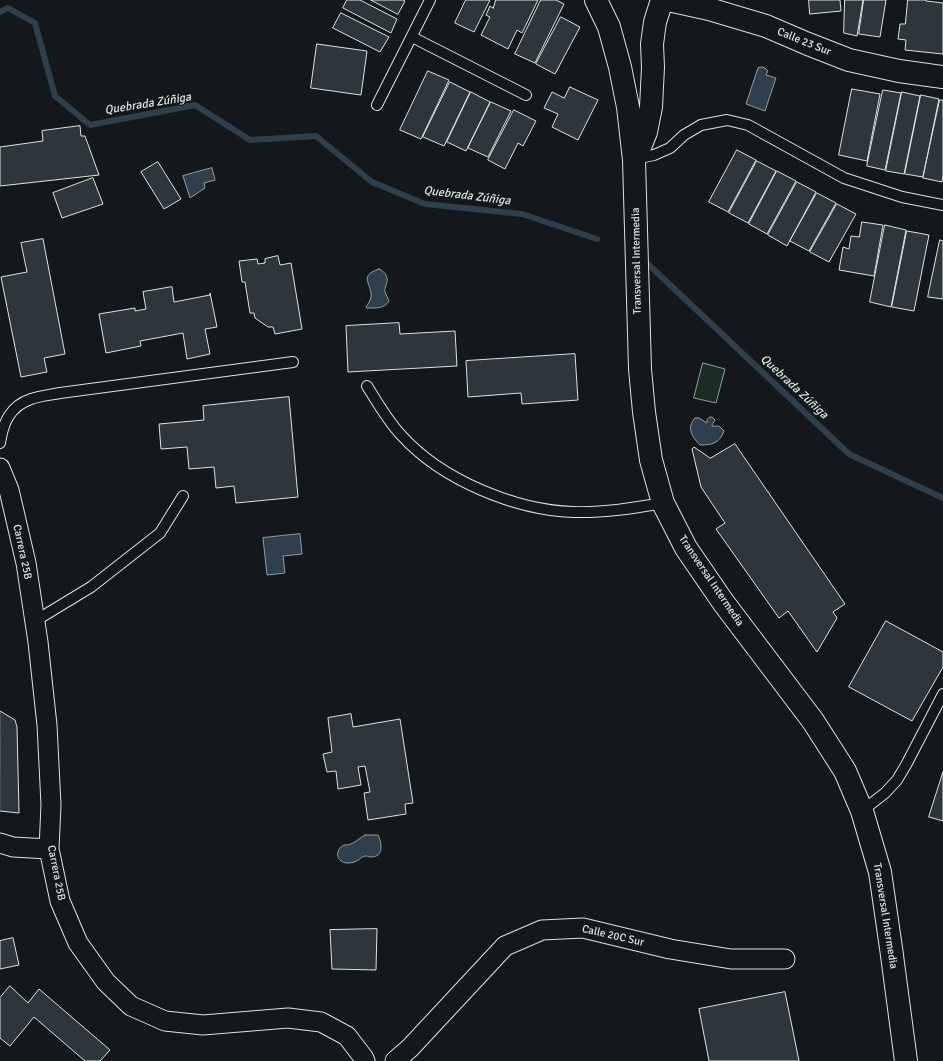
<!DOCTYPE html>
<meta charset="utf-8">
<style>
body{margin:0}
canvas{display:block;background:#14181c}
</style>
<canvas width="943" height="1061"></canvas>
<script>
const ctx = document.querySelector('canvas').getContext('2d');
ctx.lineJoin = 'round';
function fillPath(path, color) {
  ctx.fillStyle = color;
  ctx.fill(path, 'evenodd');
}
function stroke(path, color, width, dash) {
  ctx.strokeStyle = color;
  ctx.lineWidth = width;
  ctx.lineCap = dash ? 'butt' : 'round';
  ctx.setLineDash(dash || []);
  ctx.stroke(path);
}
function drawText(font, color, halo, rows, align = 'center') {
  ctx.font = font + ' Signika,sans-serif';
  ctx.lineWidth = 3;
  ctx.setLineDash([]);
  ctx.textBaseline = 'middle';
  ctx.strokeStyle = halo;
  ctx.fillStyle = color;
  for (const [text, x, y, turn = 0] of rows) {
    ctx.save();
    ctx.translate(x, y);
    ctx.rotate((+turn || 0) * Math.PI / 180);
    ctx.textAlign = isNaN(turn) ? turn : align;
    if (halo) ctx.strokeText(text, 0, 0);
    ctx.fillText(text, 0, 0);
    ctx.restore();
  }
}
const green = new Path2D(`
 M703 363 725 369 716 403 694 398Z`);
fillPath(green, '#1a2d24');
stroke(green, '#939e99', 1);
const water = new Path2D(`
 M762 67 765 68 768 71 766 75 776 78 765 111 746 104 758 68Z
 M212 168 215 180 204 183 205 188 190 198 183 176Z
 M379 269C386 272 389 278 386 285 386 287 384 290 385 292 386 295 388 298 389 301 384 309 376 308 367 308L366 307C368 304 370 301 371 298 373 284 357 276 379 269Z
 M710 417H712L715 420 712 425V426H719L724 431C720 443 712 445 700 445 692 437 686 428 695 418H699L707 423V420Z
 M300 534 302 554 283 556 285 573 267 575 263 538Z
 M365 835H378C382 843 384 857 371 857 367 857 369 856 365 856 360 857 358 863 348 863 336 863 334 850 344 845 352 846 358 839 365 835Z`);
fillPath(water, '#2f3f4d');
stroke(water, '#939e99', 1);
stroke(new Path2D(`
 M0 12 8 8 35 23 55 96 90 125 195 105 250 140 316 136 372 182 425 204 522 214 597 239
 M649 265 849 454 943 498`), '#2f3f4d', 6);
const building = new Path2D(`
 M347 0H360L397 19 391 33 343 8Z
 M371 0H403L405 1 398 14Z
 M466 0H490L474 32 455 23Z
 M496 0H538L522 33 517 30 508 49 481 35 490 17 486 15 490 6 493 8Z
 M541 0H556L564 4 535 63 515 54Z
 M809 0H840L841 11 810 14Z
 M845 0H863L857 36 844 33Z
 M864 0H886L880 37 859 34Z
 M908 0H926V1L943 3V54L905 50 906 40 898 39 900 24H905Z
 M341 13 389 37 380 52 333 28Z
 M561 17 580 27 555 74 536 64Z
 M317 44 367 51 361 95 311 88Z
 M428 71 449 80 421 139 400 130Z
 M450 82 470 92 444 146 423 137Z
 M570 87 598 100 578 140 552 127 558 114 544 108 552 92 564 98Z
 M852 89 880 94 867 161 839 155Z
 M883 90 901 93 885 170 867 166Z
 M471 92 490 102 466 151 447 142Z
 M902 92 920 96 904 174 886 171Z
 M921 95 939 99 923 177 905 174Z
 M940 100H943V175L942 182 923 178Z
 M491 102 511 111 488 157 468 148Z
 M514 110 536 121 523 146 518 143 505 169 488 160Z
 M80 126 81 136H85L99 175 0 186V147L43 141 42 131Z
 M737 150 756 160 728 212 709 202Z
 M757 161 776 171 748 223 729 213Z
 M158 162 181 199 164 209 141 172Z
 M777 171 796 181 767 234 749 224Z
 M93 178 103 204 62 218 53 193Z
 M797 182 816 192 787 246 768 235Z
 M817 193 836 203 809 251 790 241Z
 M837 204 856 214 829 262 810 252Z
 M862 222 883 225 874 276 839 270 843 247 849 249 851 236 859 237Z
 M885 225 906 230 891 307 870 302Z
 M907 231 929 235 914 311 892 307Z
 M43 239 65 354 44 358 47 372 21 377 1 277 27 272 21 243Z
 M940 240 943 241V299L928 297Z
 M278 256 280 265 291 263 302 329 275 334 273 327H268L255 318 254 313H250L245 282H242L239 261 257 259 258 264 265 263V259Z
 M172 287 174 302 210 295V293L217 327 205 329 210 354 187 359 183 333 140 341 141 346 106 353 99 314 135 308V311L146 309 143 292Z
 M399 323 400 334 455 331 457 366 348 372 346 326Z
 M575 354 578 400 522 404 521 393 468 397 466 361Z
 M289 397 298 497 236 503 234 486 216 488 214 467 189 469 187 447 161 449 159 424 204 420 203 406Z
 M735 444 845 604 833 612 837 618 817 652 788 611 779 618 716 529 725 523 701 487 692 449 694 447 710 458Z
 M886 621 943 652V667L912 721 849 687Z
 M0 711 15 720 17 727 19 813 0 811Z
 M351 714 353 727 400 719 413 803 405 804 406 814 368 820 364 793 370 792 365 766 358 767 361 785 338 789 336 771 327 772 323 754 332 752 328 718Z
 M943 772V821L929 817Z
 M377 929 376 970 332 969 330 930Z
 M13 938 19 965 0 969V941Z
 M10 986 28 1003 39 989 110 1050 100 1061H85L34 1017 10 1046 0 1038V998Z
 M785 992 799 1061H709L699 1009Z`);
fillPath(building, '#2c363c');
stroke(building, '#d8e6dc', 1);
const service = new Path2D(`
 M412 37 526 95
 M377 105 430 0
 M635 159 654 155 670 148 684 135 701 125 727 120 748 125 844 178 902 197 943 205
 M367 386C377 402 389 423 402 436 442 480 515 510 573 512 604 513 634 508 663 503
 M0 443C3 423 10 406 31 399 40 396 50 395 60 393L293 362
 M35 621 91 587 160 533 183 496
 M862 811 885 793 897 780 906 765 943 694`);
const minor = new Path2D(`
 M0 468 9 490 26 563 38 642 47 725 51 805 49 849 60 901 78 943 106 982 131 1006 165 1021 203 1025 288 1018 321 1022 347 1036 363 1057 365 1061
 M0 843 13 847 49 849
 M395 1061 410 1048 505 946 542 930 583 928 670 949 731 959H785`);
const tertiary = new Path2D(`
 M596 0 609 27 620 67 628 107 634 160 640 369 644 412 651 460 663 503 686 548 723 602 813 721 845 771 862 811 880 872 891 948 906 1061
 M668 0 709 9 766 26 808 44 849 60 899 71 943 77
 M636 157 646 132 651 107 653 67 652 44 655 22 662 0`);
stroke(service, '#d8e6dc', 12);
stroke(minor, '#d8e6dc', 21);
stroke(tertiary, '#d8e6dc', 24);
stroke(service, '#14181c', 10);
stroke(minor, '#14181c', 19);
stroke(tertiary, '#14181c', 22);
drawText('11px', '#d8e6dc', '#14181c', [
 ["Calle 23 Sur",804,42,22],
 ["Transversal Intermedia",637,261,-91],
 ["Carrera 25B",22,552,78],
 ["Transversal Intermedia",711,581,56],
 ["Carrera 25B",56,873,79],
 ["Transversal Intermedia",885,916,81],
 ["Calle 20C Sur",613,936,13]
]);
drawText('italic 12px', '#d8e6dc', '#14181c', [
 ["Quebrada Zúñiga",148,104,-9],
 ["Quebrada Zúñiga",467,196,7],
 ["Quebrada Zúñiga",794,387,43]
]);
</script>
